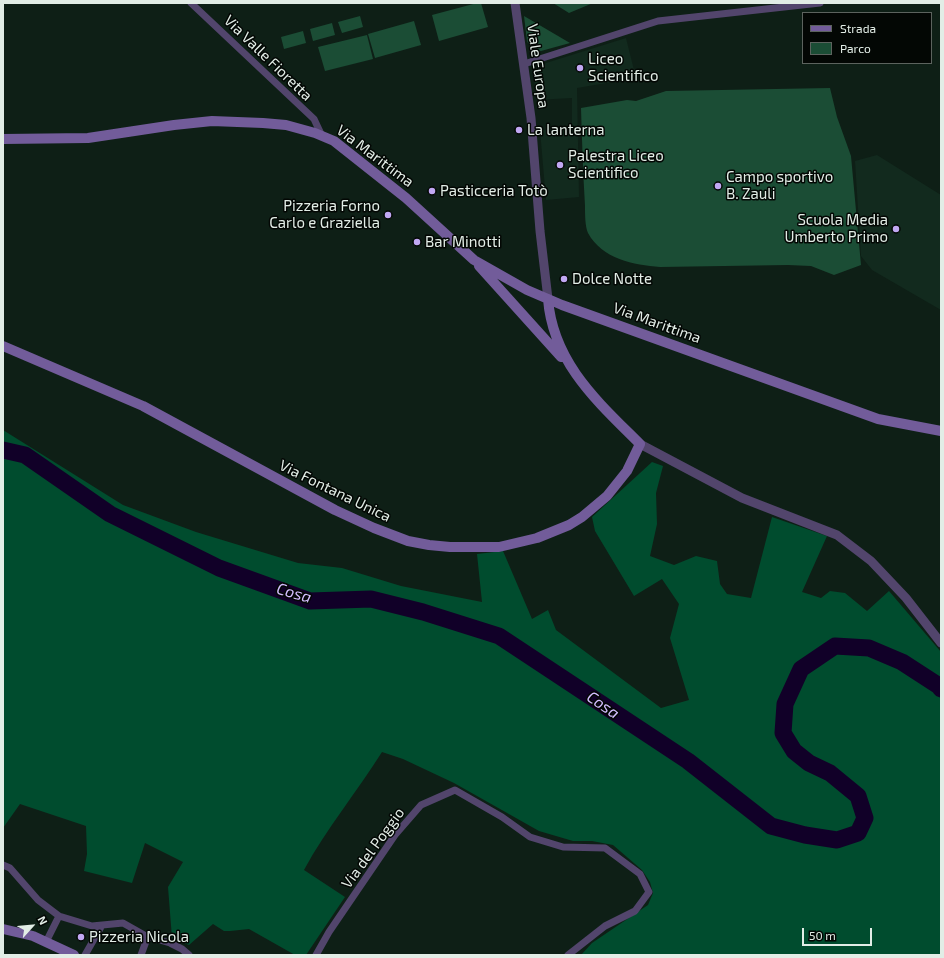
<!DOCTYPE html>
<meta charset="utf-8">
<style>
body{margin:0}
#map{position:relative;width:944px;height:958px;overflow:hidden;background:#0e1f16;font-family:"Exo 2",sans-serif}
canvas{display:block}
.frame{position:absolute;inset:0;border:4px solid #e2ede6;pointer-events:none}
.legend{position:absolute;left:802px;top:12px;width:130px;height:52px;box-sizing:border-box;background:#030704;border:1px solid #5c635e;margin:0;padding:5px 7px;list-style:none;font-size:12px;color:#e2ede6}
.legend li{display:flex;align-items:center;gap:8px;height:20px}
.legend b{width:20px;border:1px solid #5c635e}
.north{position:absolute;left:12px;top:906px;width:40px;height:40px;-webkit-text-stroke:3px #030704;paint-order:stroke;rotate:63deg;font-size:11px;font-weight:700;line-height:16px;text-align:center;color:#e2ede6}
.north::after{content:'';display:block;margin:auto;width:14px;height:18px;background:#e2ede6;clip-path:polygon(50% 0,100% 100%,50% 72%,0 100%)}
.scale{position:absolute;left:802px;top:928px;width:70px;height:18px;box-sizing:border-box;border:2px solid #e2ede6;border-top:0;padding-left:5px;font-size:12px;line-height:14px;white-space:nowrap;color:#e2ede6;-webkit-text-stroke:3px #030704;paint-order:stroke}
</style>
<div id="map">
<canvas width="944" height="958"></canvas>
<div class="frame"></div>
<ul class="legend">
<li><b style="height:5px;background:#725c9a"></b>Strada</li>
<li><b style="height:11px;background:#1b4d35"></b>Parco</li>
</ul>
<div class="north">N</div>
<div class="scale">50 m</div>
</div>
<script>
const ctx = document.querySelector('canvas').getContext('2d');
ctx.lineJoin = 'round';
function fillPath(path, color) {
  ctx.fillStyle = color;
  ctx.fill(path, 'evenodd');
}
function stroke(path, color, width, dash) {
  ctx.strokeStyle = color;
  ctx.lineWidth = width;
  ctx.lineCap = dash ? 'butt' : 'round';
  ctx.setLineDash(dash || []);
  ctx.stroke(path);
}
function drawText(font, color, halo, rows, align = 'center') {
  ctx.font = font + ' "Exo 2",sans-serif';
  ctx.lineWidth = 3;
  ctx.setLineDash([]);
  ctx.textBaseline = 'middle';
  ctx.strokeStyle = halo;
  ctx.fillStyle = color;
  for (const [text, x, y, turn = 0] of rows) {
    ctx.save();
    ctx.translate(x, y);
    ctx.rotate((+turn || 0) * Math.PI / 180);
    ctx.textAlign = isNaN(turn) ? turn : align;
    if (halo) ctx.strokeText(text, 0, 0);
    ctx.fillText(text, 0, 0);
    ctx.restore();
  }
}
fillPath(new Path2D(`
 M626 38 636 78 577 88 579 197 546 200 540 130 572 128V98L536 100 535 79 546 63Z
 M877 155 941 195V310L872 270 861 256 855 161Z`), '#122a1e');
fillPath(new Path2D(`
 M477 3H481L488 27 439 41 432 15Z
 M553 3H593L569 13Z
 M360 16 363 27 342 33 338 22Z
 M524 16 570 43 541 51 531 49 527 41Z
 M414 21 421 45 375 58 368 34Z
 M332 23 335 35 313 41 310 29Z
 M303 31 306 43 284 49 281 37Z
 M367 35 373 59 325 71 318 47Z
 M830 88 837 117 851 156 861 265 834 275 811 266 788 265 660 267C634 265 602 259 588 233 585 226 585 214 585 206 583 173 582 141 581 108L627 100 636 101 666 91Z`), '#1b4d35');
fillPath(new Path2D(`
 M3 430 123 505 196 532 298 563 342 568 401 586 482 602 477 554 503 551 532 619 548 610 556 630 661 708 689 700 670 638 679 604 662 579 634 596 595 531 592 517 652 462 663 466 656 493 657 524 650 556 674 565 696 556 717 561 720 584 727 594 751 598 772 517 827 536 802 592 821 598 830 591 845 593 867 611 889 591 941 652V955H581L592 943 648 905 653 893 650 882 642 870 613 845 592 841H573L539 831 454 783 403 759 382 752C357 792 326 829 304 870L345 897 306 955H295L249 929 230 931H224L213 924 189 945 172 938 168 887 183 862 145 843 132 883 84 871 87 854 86 826 20 804 3 828Z`), '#004c2e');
stroke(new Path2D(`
 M3 450 25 455 110 514 219 568 310 601 371 599 423 612 499 636 688 761 771 826 805 835 837 840 858 833 865 818 858 796 830 773 809 763 794 751 783 733 785 704 801 669 835 646 869 648 902 662 939 686 941 689`), '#110028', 17);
stroke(new Path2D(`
 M191 3 314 119 322 136
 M524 64 658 21 820 3
 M3 865 10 868 38 900 59 916 92 926 123 923 146 936 170 943 182 949 189 955
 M46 942 59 916
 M85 955 101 927
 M141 955 148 936
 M316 955 329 932 395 835 421 805 455 790 502 817 530 837 563 847 605 848 640 874 649 892 635 911 605 926 568 955`), '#52456c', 7);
stroke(new Path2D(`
 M515 3 531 118 540 231 548 299
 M640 444 742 498 837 535 871 561 906 598 941 643`), '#52456c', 9);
stroke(new Path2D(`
 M3 139 88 138 174 125 212 121 263 123 286 125 315 133 334 141 406 198 474 260 527 290 562 305 878 419 941 431
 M479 266 561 357
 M3 346 143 406 335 510 374 528 408 541 429 545 450 547H499L537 538 569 525 582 517 607 496 627 471 640 444C598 402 553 363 548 299
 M3 929 33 936 74 955`), '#725c9a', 10);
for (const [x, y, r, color] of [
 [580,68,4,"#c1a8f3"],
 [519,130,4,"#c1a8f3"],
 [560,165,4,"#c1a8f3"],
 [718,186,4,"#c1a8f3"],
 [432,191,4,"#c1a8f3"],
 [388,215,4,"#c1a8f3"],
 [896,229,4,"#c1a8f3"],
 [417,242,4,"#c1a8f3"],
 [564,279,4,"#c1a8f3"],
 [81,937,4,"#c1a8f3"]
]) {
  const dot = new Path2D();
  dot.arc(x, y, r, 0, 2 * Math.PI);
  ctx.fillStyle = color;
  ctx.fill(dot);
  stroke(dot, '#030704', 1.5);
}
drawText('15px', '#e2ede6', '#030704', [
 ["Via Valle Fioretta",268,58,44],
 ["Viale Europa",538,66,82],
 ["Via Marittima",375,156,37],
 ["Via Marittima",657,323,20],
 ["Via Fontana Unica",335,491,26],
 ["Via del Poggio",373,848,-54]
]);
drawText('15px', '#e2ede6', '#030704', [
 ["Liceo",588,59],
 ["Scientifico",588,76],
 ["La lanterna",527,130],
 ["Palestra Liceo",568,156],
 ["Scientifico",568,173],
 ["Campo sportivo",726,177],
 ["B. Zauli",726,194],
 ["Pasticceria Totò",440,191],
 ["Pizzeria Forno",380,206,"right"],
 ["Carlo e Graziella",380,223,"right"],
 ["Scuola Media",888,220,"right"],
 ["Umberto Primo",888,237,"right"],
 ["Bar Minotti",425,242],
 ["Dolce Notte",572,279],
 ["Pizzeria Nicola",89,937]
], 'left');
drawText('italic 16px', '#d3bdff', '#030704', [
 ["Cosa",294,593,16],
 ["Cosa",603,705,34]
]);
</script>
